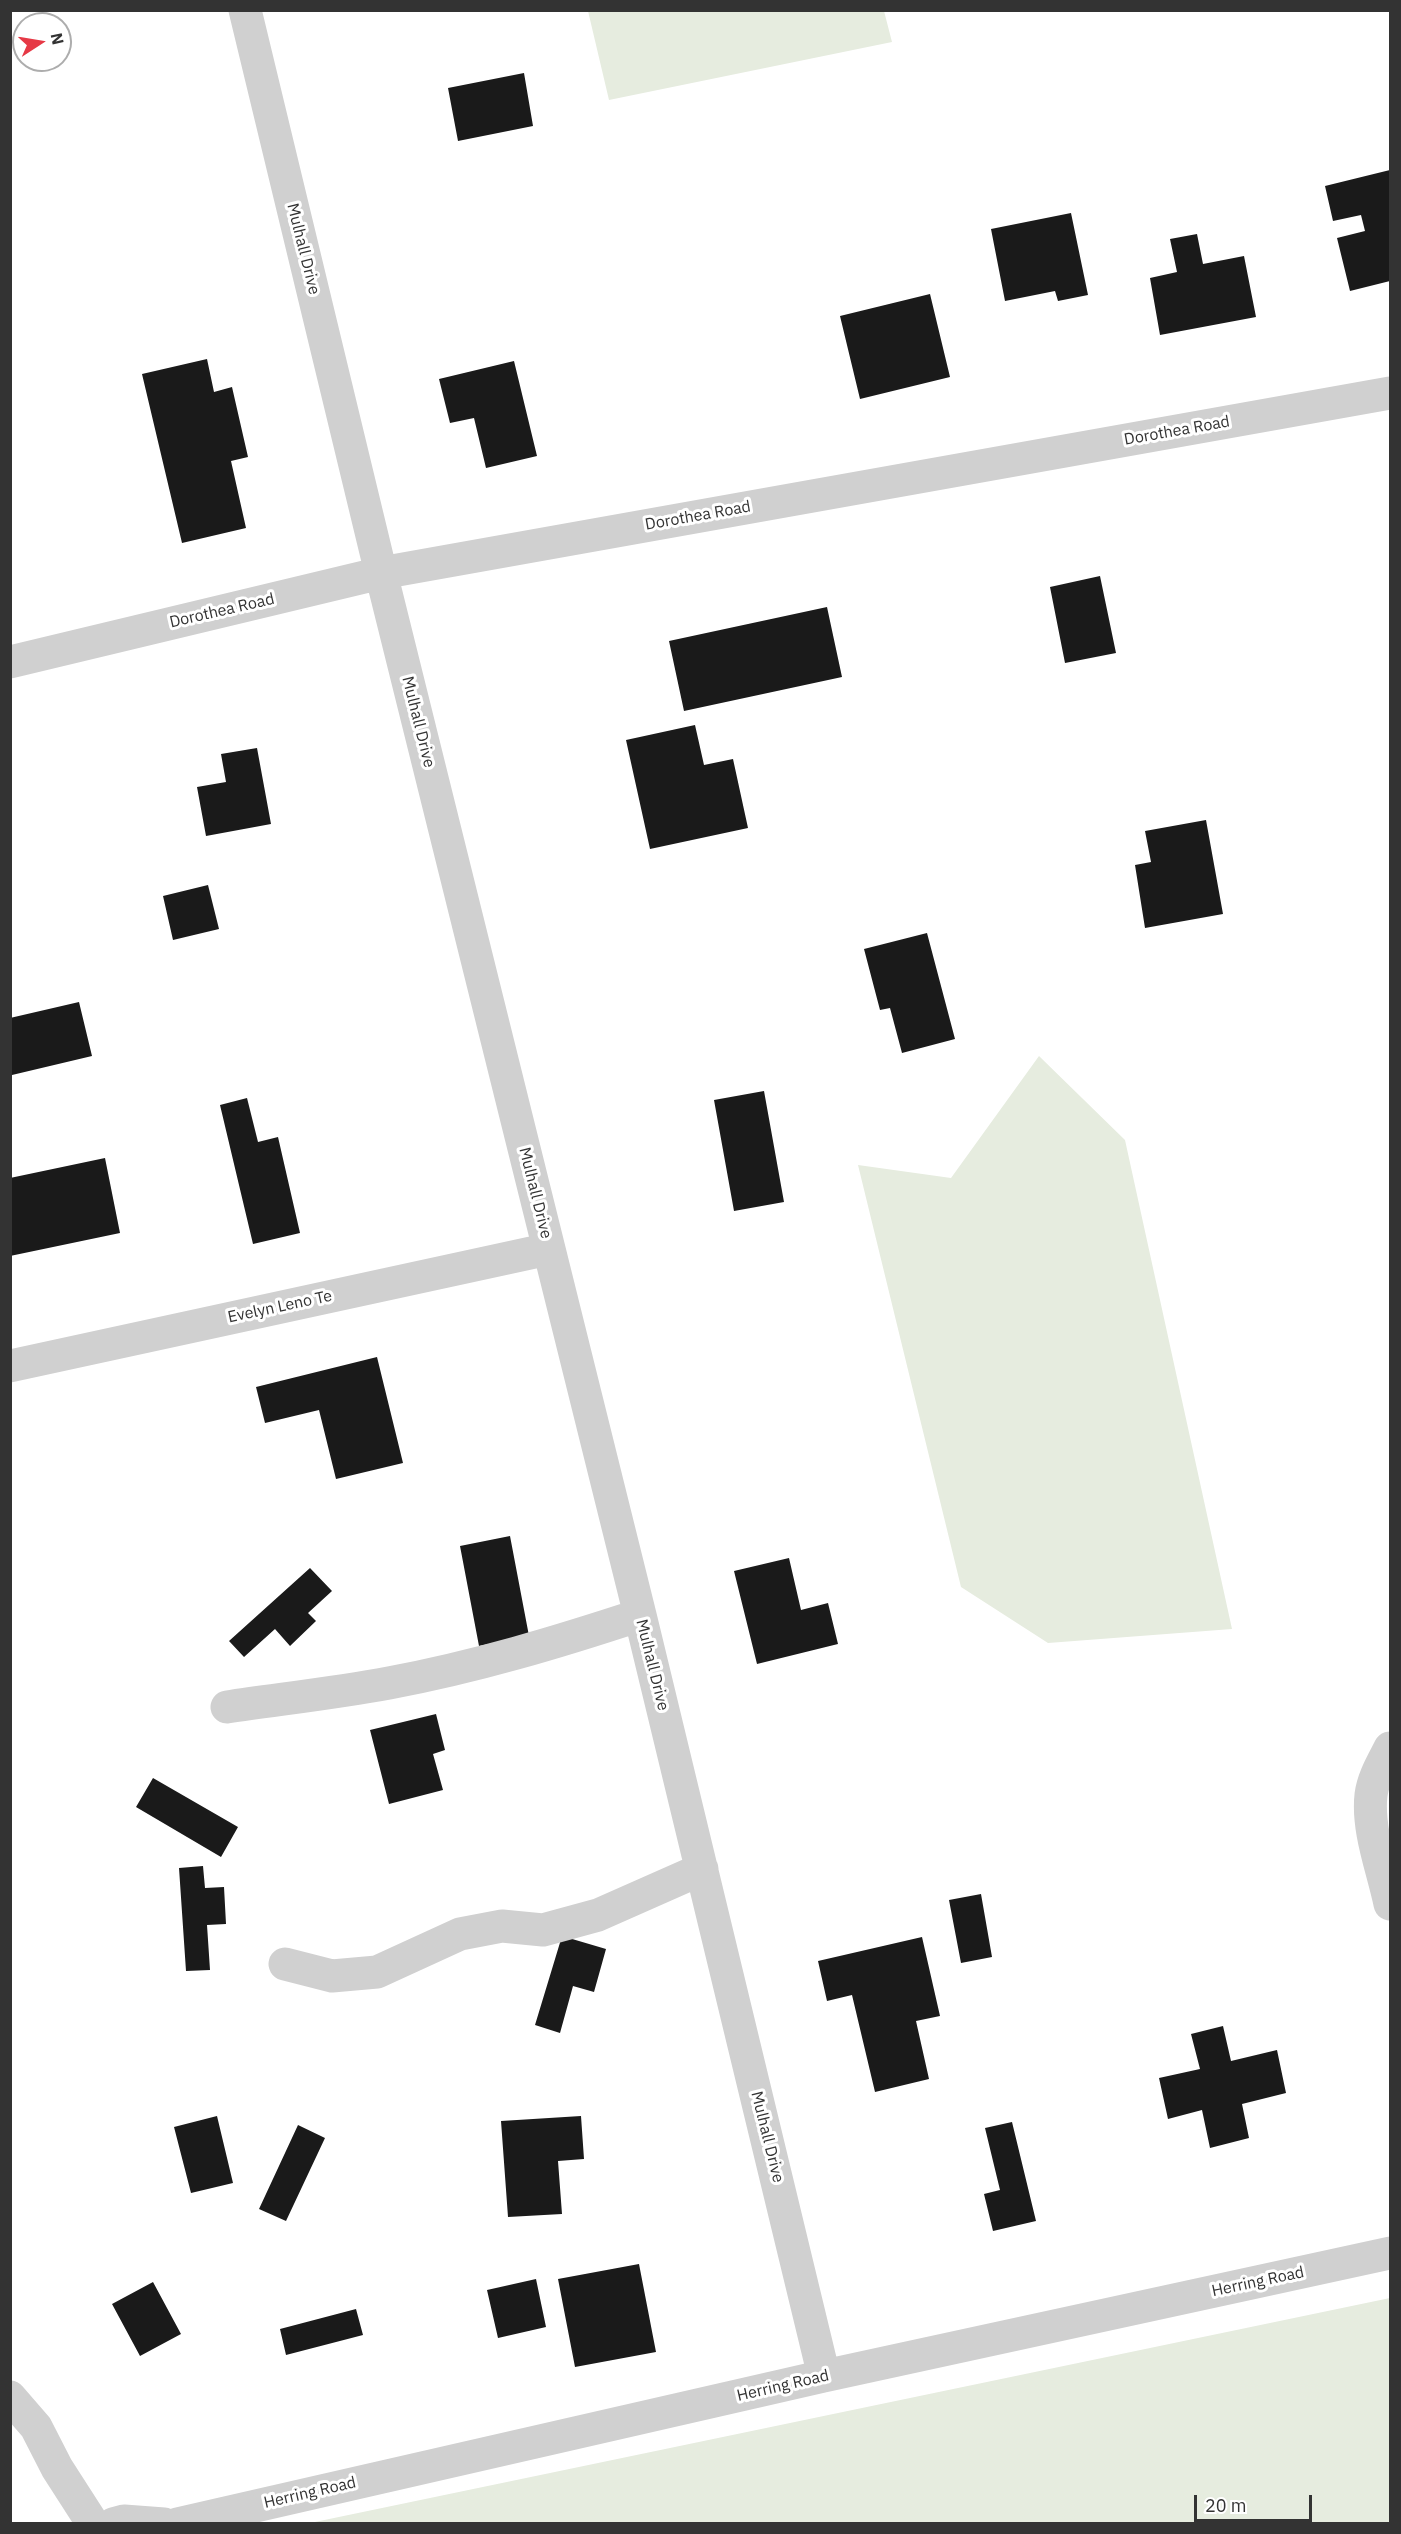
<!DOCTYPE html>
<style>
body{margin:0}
#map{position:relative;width:1401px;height:2534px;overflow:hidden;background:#fff;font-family:"IBM Plex Sans",sans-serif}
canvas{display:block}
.frame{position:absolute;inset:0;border:12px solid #333;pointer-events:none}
.north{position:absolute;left:12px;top:12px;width:60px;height:60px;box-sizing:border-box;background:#fff;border:2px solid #adadad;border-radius:50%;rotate:78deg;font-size:16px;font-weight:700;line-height:24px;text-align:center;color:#333}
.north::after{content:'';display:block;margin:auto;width:21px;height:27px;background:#e63946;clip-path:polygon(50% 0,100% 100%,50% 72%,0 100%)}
.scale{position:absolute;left:1194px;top:2495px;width:118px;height:27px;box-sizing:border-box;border:3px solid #333;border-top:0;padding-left:8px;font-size:18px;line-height:21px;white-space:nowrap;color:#333;-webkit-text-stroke:4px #fff;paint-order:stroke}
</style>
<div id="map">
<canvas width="1401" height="2534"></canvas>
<div class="frame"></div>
<div class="north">N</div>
<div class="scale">20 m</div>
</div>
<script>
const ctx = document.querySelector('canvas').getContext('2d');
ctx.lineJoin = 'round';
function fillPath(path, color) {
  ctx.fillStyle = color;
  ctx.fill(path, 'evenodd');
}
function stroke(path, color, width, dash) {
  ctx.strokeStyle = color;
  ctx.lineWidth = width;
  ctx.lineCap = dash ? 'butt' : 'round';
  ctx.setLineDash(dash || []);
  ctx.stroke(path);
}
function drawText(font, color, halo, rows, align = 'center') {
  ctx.font = font + ' "IBM Plex Sans",sans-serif';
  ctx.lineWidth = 6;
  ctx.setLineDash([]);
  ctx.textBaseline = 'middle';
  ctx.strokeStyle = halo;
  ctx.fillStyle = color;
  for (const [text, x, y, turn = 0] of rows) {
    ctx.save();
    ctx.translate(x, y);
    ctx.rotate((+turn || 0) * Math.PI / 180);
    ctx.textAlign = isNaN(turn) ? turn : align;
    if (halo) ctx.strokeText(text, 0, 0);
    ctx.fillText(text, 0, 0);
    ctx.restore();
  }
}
fillPath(new Path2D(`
 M588 11H884L892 42 609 100Z
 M1039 1056 1125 1140 1232 1629 1048 1643 961 1587 858 1165 951 1178Z
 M1390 2298V2523H310Z`), '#e6ecdf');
fillPath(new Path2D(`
 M524 73 533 126 458 141 448 88Z
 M1390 170V281L1350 291 1337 238 1365 231 1361 215 1333 221 1325 186Z
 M1071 213 1088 295 1058 301 1055 291 1005 301 991 229Z
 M1197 234 1203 264 1244 256 1256 317 1160 335 1150 278 1177 272 1170 239Z
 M930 294 950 377 860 399 840 316Z
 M207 359 214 392 232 387 248 457 231 461 246 528 182 543 142 374Z
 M514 361 537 456 486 468 474 418 450 423 439 379Z
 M1100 576 1116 653 1065 663 1050 587Z
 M827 607 842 677 684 711 669 641Z
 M695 725 704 765 733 759 748 828 650 849 626 740Z
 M257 748 271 824 206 836 197 787 226 782 221 754Z
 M1206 820 1223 914 1145 928 1135 865 1151 862 1145 831Z
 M208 885 219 929 173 940 163 896Z
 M927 933 955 1039 902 1053 890 1008 880 1010 864 949Z
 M79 1002 92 1056 12 1075 10 1018Z
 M764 1091 784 1202 734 1211 714 1100Z
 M247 1098 258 1142 278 1137 300 1233 253 1244 220 1105Z
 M105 1158 120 1233 10 1256V1178Z
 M377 1357 403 1463 336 1479 319 1410 265 1423 256 1387Z
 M510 1536 529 1636 479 1646 460 1546Z
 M789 1558 801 1610 828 1603 838 1644 757 1664 734 1571Z
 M310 1568 332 1591 308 1613 316 1621 290 1646 275 1629 244 1657 229 1641Z
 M436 1714 445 1750 433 1754 443 1790 389 1804 370 1730Z
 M153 1778 238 1827 221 1857 136 1807Z
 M203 1866 205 1888 224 1887 226 1924 207 1925 210 1970 186 1971 179 1868Z
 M981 1894 992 1957 961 1963 949 1900Z
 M562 1936 606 1949 594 1992 573 1986 560 2033 535 2025Z
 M922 1937 940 2016 916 2021 929 2079 875 2092 852 1995 827 2001 818 1961Z
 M1223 2026 1231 2061 1277 2050 1286 2093 1242 2104 1249 2138 1210 2148 1202 2110 1168 2119 1159 2078 1200 2069 1191 2034Z
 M217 2116 233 2183 191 2193 174 2127Z
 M581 2116 584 2159 558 2161 562 2214 508 2217 501 2121Z
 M1012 2122 1036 2221 993 2231 984 2194 1000 2190 985 2128Z
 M298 2125 325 2138 286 2221 259 2209Z
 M639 2264 656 2352 575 2367 558 2279Z
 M536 2279 546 2327 498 2338 487 2290Z
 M153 2282 181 2334 140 2356 112 2304Z
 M356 2309 363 2335 286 2355 280 2329Z`), '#1a1a1a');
stroke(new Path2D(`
 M245 10 381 573 640 1615 824 2376
 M10 662 381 573 1390 393
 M10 1366 549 1249
 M227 1707C281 1699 335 1693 389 1683 475 1667 558 1642 640 1615
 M1390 1748C1383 1762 1373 1778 1371 1795 1367 1830 1383 1870 1390 1904
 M285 1964 332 1976 377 1972 460 1934 502 1926 543 1930 598 1915 702 1869
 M10 2397 36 2427 57 2468 93 2524
 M113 2524 124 2521 164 2524
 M177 2524 824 2376 1390 2253`), '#d0d0d0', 33);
drawText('16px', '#333', '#fff', [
 ["Mulhall Drive",303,249,76],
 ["Dorothea Road",1177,431,-10],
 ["Dorothea Road",698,516,-10],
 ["Dorothea Road",222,611,-13],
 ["Mulhall Drive",418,722,76],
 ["Mulhall Drive",535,1193,76],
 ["Evelyn Leno Te",280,1307,-12],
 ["Mulhall Drive",652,1665,76],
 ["Mulhall Drive",767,2137,76],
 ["Herring Road",1258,2282,-12],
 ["Herring Road",783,2386,-13],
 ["Herring Road",310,2493,-13]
]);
</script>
